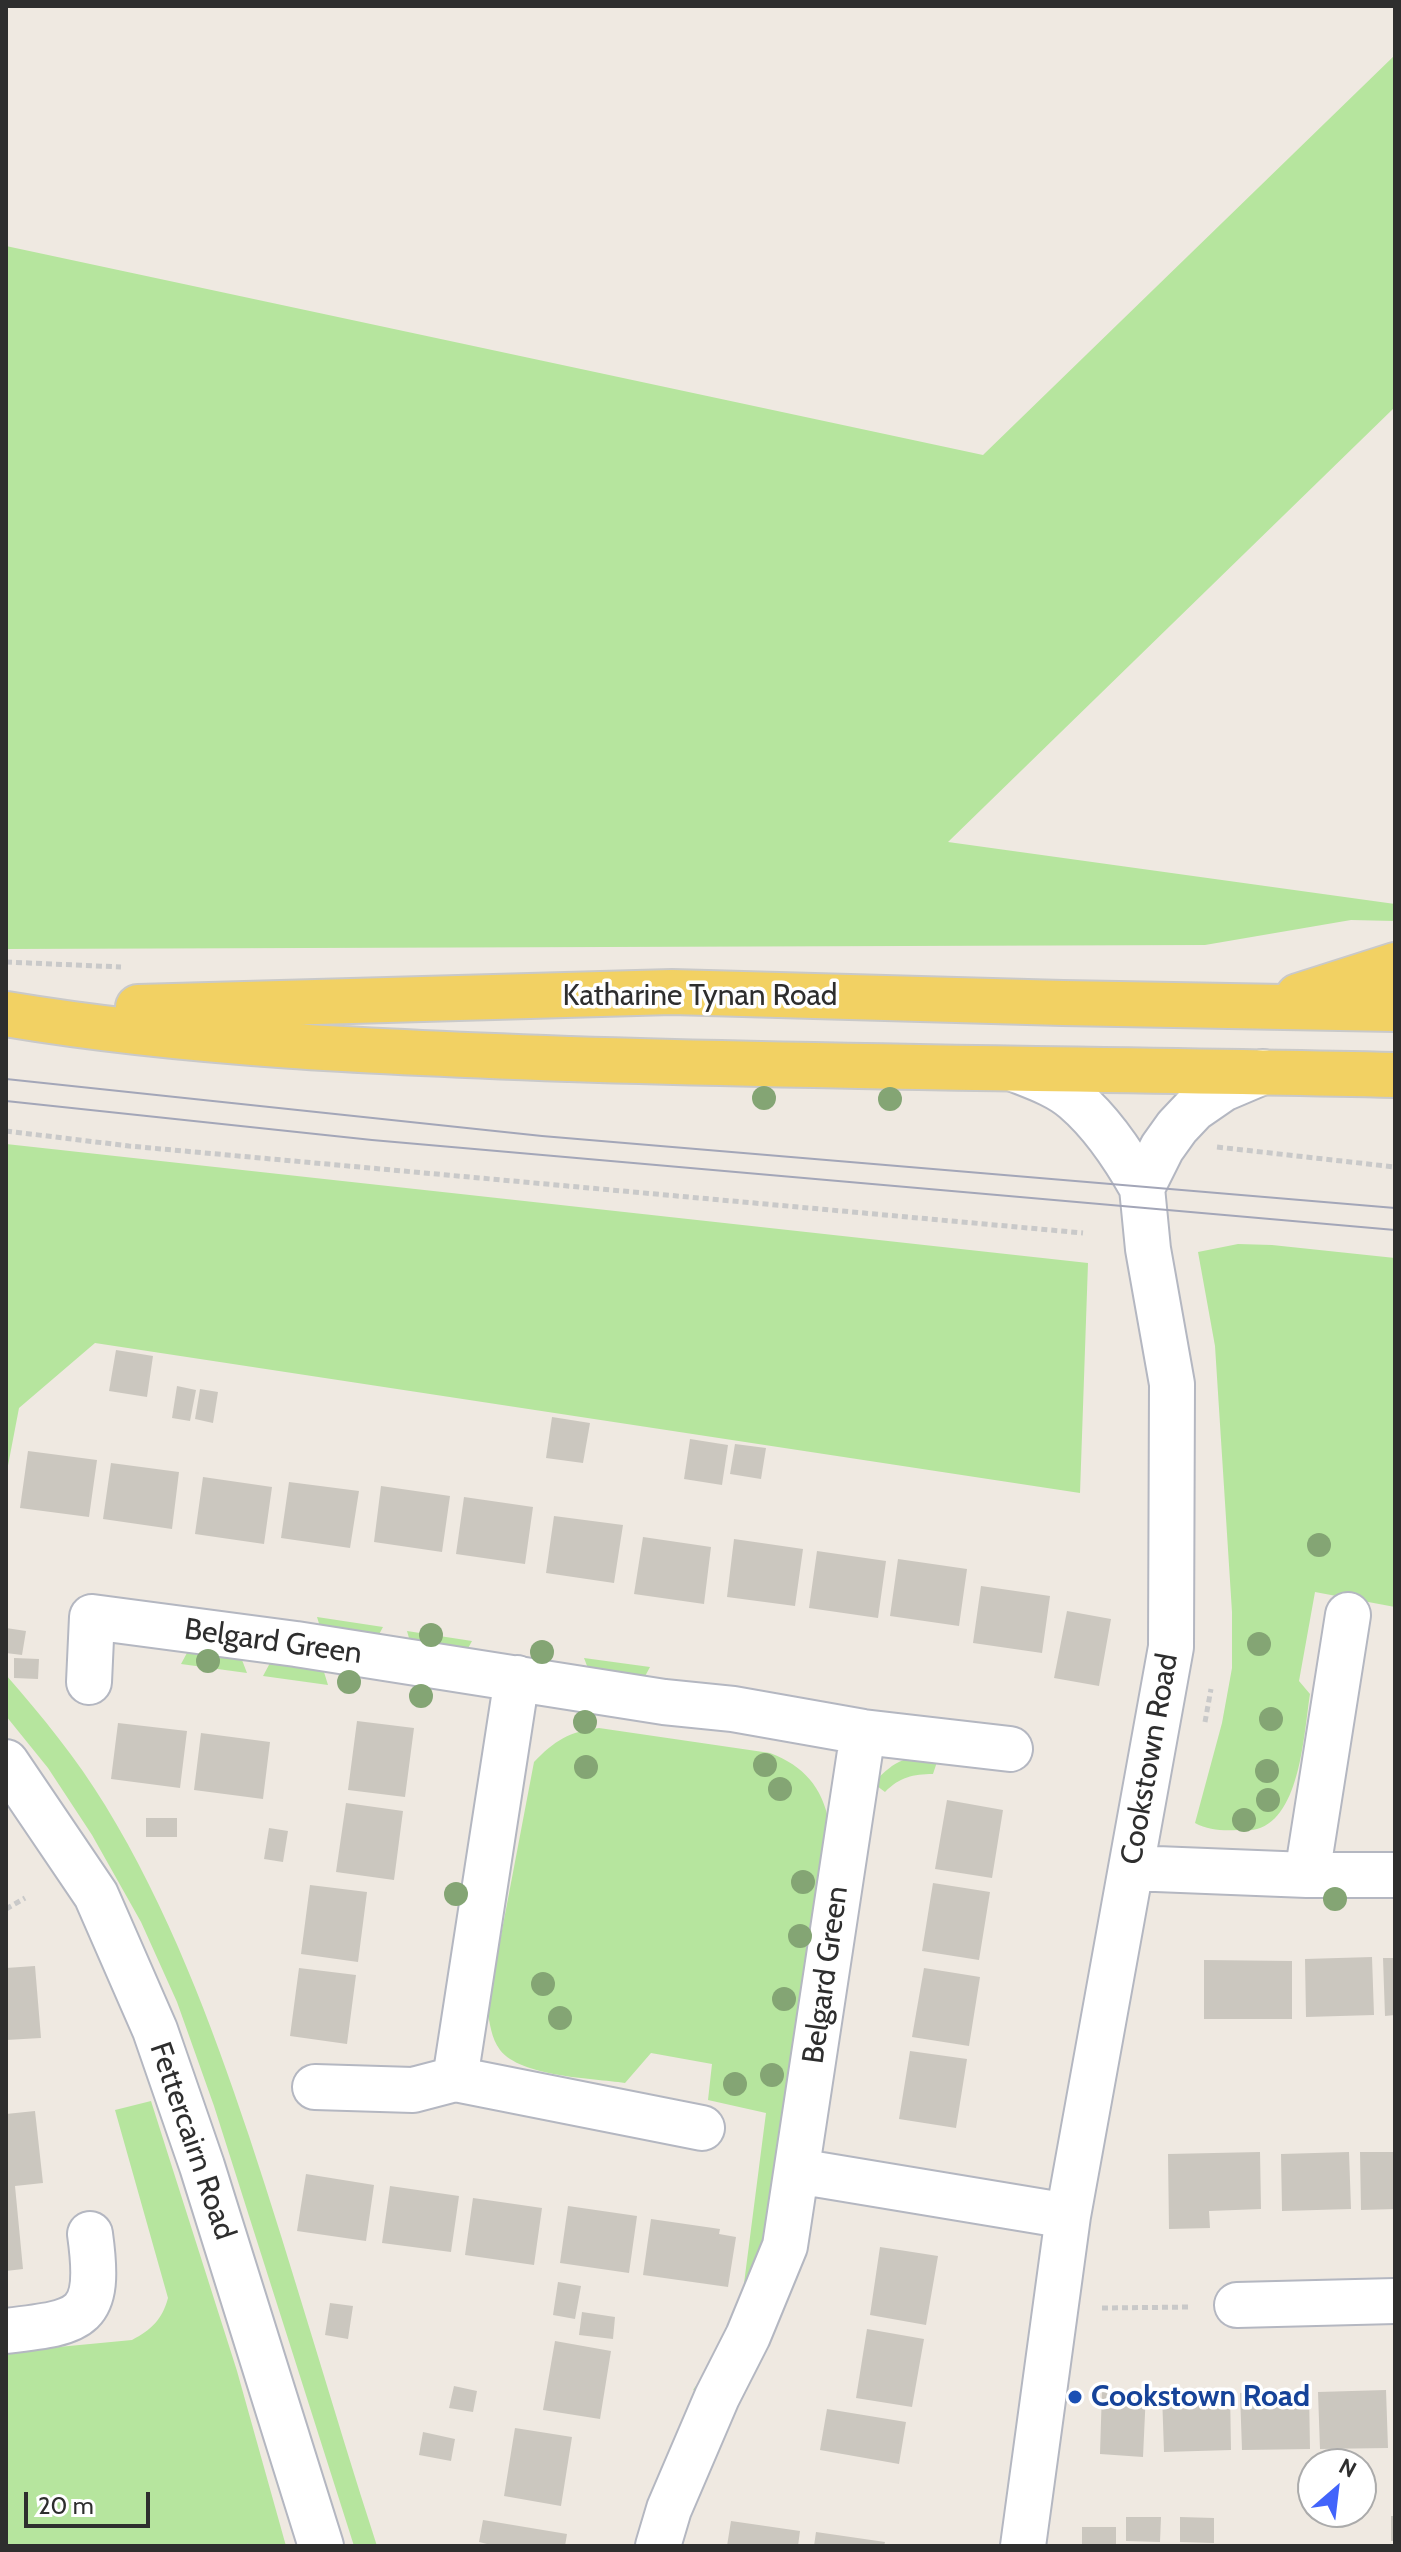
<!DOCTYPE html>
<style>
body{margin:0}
#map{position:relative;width:1401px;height:2552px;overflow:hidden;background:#efe9e1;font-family:Cabin,sans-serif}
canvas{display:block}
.frame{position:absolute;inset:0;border:8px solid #2e2e2e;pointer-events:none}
.north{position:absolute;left:1297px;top:2448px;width:80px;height:80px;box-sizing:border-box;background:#fff;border:2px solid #ababab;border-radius:50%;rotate:28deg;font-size:22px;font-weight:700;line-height:32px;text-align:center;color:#2e2e2e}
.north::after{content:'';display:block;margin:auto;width:28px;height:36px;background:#4264fb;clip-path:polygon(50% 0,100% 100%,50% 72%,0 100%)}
.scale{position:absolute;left:24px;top:2492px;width:126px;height:36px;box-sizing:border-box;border:4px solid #2e2e2e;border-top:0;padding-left:10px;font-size:24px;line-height:28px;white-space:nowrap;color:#2e2e2e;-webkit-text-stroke:6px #fff;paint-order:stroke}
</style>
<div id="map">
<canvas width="1401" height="2552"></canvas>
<div class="frame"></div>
<div class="north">N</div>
<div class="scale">20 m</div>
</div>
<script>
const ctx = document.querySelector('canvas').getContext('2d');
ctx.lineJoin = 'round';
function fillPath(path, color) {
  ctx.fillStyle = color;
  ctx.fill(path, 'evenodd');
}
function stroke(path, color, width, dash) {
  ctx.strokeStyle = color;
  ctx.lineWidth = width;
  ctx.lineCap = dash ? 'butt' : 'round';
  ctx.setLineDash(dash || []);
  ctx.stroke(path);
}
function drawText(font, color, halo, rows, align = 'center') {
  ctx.font = font + ' Cabin,sans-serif';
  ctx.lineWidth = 7;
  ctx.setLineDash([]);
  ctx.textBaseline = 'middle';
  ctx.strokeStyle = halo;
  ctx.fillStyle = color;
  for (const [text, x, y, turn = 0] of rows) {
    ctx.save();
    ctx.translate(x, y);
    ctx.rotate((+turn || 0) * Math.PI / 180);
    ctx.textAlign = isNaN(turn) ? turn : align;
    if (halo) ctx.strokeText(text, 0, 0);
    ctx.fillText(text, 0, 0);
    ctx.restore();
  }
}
fillPath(new Path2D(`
 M1395 55V407L948 842 1395 904V921L1351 920 1205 945 6 949V246L983 455Z
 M6 1144 1088 1263 1080 1493 95 1343 19 1408 6 1476Z
 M1238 1244 1272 1245 1395 1258V1607L1315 1592 1299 1681 1310 1694C1304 1731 1301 1817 1257 1829 1251 1831 1244 1830 1238 1830 1223 1831 1208 1830 1195 1823L1222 1723 1232 1668V1612L1215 1346 1198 1252Z
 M317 1617 383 1627 376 1640 321 1630Z
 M407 1631 472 1641 465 1654 411 1645Z
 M188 1651 242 1660 247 1673 181 1664Z
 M584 1658 650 1667 643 1680 589 1671Z
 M270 1663 324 1672 328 1685 263 1676Z
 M6 1675C42 1716 77 1759 105 1805 168 1908 211 2022 249 2136 294 2272 333 2410 377 2546H354L214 2106 177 2002 141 1922 92 1835 48 1768 6 1716Z
 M599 1728 770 1753C804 1766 822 1787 829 1822L770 2206 751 2301 703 2391 693 2390 721 2350 742 2299 766 2113 708 2100 712 2064 651 2053 625 2083C592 2078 521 2077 500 2050 491 2038 490 2023 487 2009L534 1762C554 1741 570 1731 599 1728Z
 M939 1756 933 1774C913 1774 900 1777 885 1792L873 1783C898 1758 904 1757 939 1756Z
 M151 2101 237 2371 286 2546H6V2352L132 2340C151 2330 162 2320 168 2298L115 2110Z`), '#b6e59e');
fillPath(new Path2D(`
 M116 1350 153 1356 147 1397 109 1391Z
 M177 1386 196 1390 190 1421 172 1418Z
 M200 1389 218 1392 213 1423 195 1419Z
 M552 1417 590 1423 583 1463 546 1458Z
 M690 1439 728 1445 722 1485 684 1479Z
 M735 1444 766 1448 761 1479 730 1474Z
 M28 1451 97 1460 89 1517 20 1508Z
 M111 1463 179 1472 172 1529 103 1519Z
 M203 1477 272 1487 264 1544 195 1534Z
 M289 1482 359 1491 350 1548 281 1538Z
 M381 1486 450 1496 442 1552 374 1542Z
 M464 1497 533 1507 525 1564 456 1554Z
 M554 1516 623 1525 614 1583 546 1573Z
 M643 1537 711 1547 704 1604 634 1594Z
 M734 1539 803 1549 795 1606 727 1597Z
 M817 1551 886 1561 878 1618 809 1608Z
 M898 1559 967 1569 959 1626 890 1616Z
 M981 1586 1050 1596 1042 1653 973 1643Z
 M1067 1611 1111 1619 1099 1686 1054 1678Z
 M6 1628 26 1631 22 1655 6 1653Z
 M14 1658 39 1659 38 1679 14 1678Z
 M357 1721 414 1728 405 1797 348 1790Z
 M118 1723 187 1731 180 1788 111 1779Z
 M201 1733 270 1742 263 1799 194 1790Z
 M947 1800 1003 1810 992 1878 935 1869Z
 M346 1803 403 1811 394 1880 336 1872Z
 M146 1818H177V1837H146Z
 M269 1828 288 1831 283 1862 264 1859Z
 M933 1883 990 1892 979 1960 922 1951Z
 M310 1885 367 1892 358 1962 301 1954Z
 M1372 1957 1374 2015 1306 2017 1305 1959Z
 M1383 1958H1395V2015L1385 2016Z
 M1204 1960 1292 1961V2019H1204Z
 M35 1966 41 2038 6 2040V1968Z
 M299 1968 356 1975 347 2044 290 2036Z
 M924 1968 980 1977 969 2046 912 2037Z
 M910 2051 967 2059 956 2128 899 2119Z
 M35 2111 43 2183 15 2186 23 2269 6 2271V2114Z
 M1260 2152 1261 2209 1209 2211 1210 2228 1169 2229 1168 2154Z
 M1349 2152 1351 2209 1282 2211 1281 2154Z
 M1360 2152H1395V2209L1361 2210Z
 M306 2174 374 2185 366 2241 297 2231Z
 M390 2186 459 2196 451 2252 382 2243Z
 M473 2198 542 2208 534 2265 465 2255Z
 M568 2206 637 2216 629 2273 560 2263Z
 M651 2219 720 2229 719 2234 736 2237 728 2287 643 2275Z
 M880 2247 938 2256 926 2325 870 2315Z
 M558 2282 581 2286 575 2319 553 2315Z
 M330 2303 353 2306 348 2339 325 2335Z
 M582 2312 615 2317 613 2339 579 2335Z
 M867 2329 924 2339 912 2407 856 2398Z
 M555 2341 611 2351 600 2419 543 2410Z
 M454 2386 477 2391 473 2412 449 2408Z
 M1102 2390 1146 2392 1143 2457 1100 2454Z
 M1386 2390 1388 2448 1320 2449 1318 2392Z
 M1309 2391 1310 2449 1242 2450 1240 2393Z
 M1230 2392 1231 2450 1164 2452 1162 2394Z
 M827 2409 906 2422 899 2464 820 2450Z
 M515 2428 572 2437 561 2506 504 2496Z
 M423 2432 455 2439 451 2461 419 2455Z
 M1316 2512H1350V2518H1316Z
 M1391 2516H1395V2541H1391Z
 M1126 2517H1161L1160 2542 1126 2541Z
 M1180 2517 1214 2518V2543L1180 2542Z
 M483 2520 567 2534 565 2546H495L479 2542Z
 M731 2521 800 2531 798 2546H727Z
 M1082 2527H1116V2546H1082Z
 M816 2532 885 2542 884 2546H814Z`), '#cbc7bf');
const minor = new Path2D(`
 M1014 1069C1034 1077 1058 1085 1075 1100 1103 1124 1124 1156 1142 1188
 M89 1682 92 1617 296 1644 664 1702 733 1709 863 1732 1010 1749
 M6 1762 96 1895 155 2030 202 2166 321 2546
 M1131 1868 1307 1875H1395
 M1307 1875 1348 1615
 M455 2079 517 1678
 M315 2087 413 2090 455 2079 702 2128
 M797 2171 1068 2216
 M1237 2305 1395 2301
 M6 2331C83 2322 102 2320 90 2234
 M658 2546 669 2509 717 2397 748 2336 785 2246 863 1732
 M1023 2546 1068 2216 1171 1647 1172 1384 1148 1249 1142 1188 1162 1148 1177 1127 1194 1109 1223 1089 1263 1072`);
const major = new Path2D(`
 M1298 996 1395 965
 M138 1007 672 992 1063 1003 1395 1009
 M6 1014C192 1045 382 1052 570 1059 845 1068 1120 1069 1395 1075`);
stroke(minor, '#b4b7c1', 48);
stroke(major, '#c9c9c9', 48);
stroke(new Path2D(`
 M6 962 121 967
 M6 1131 129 1146 1083 1233
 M1217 1147 1395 1167
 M1205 1722 1211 1689
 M6 1909 25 1898
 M1102 2308 1192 2307
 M246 2545 247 2546`), '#c9c9c9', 5, [6, 4]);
stroke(minor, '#fff', 44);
stroke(major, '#f2d163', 44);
stroke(new Path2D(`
 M6 1079 542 1136 1395 1208
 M6 1101 372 1140 1395 1230`), '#a3a6b8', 2);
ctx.fillStyle = '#84a574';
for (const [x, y] of [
 [764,1098],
 [890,1099],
 [1319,1545],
 [431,1635],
 [1259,1644],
 [542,1652],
 [208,1661],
 [349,1682],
 [421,1696],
 [1271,1719],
 [585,1722],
 [765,1765],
 [586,1767],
 [1267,1771],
 [780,1789],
 [1268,1800],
 [1244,1820],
 [803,1882],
 [456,1894],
 [1335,1899],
 [800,1936],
 [543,1984],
 [784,1999],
 [560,2018],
 [772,2075],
 [735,2084]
]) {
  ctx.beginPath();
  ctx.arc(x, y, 12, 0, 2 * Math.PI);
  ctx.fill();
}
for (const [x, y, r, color] of [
 [1075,2397,8,"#1a4fb4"]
]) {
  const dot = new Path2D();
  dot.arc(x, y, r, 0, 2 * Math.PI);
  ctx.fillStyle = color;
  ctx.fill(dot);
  stroke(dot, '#fff', 3);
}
drawText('30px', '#2e2e2e', '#fff', [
 ["Katharine Tynan Road",700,996],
 ["Belgard Green",273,1642,8],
 ["Cookstown Road",1150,1759,-80],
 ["Belgard Green",826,1975,-82],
 ["Fettercairn Road",192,2141,71]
]);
drawText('bold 30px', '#164399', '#fff', [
 ["Cookstown Road",1091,2397]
], 'left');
</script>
